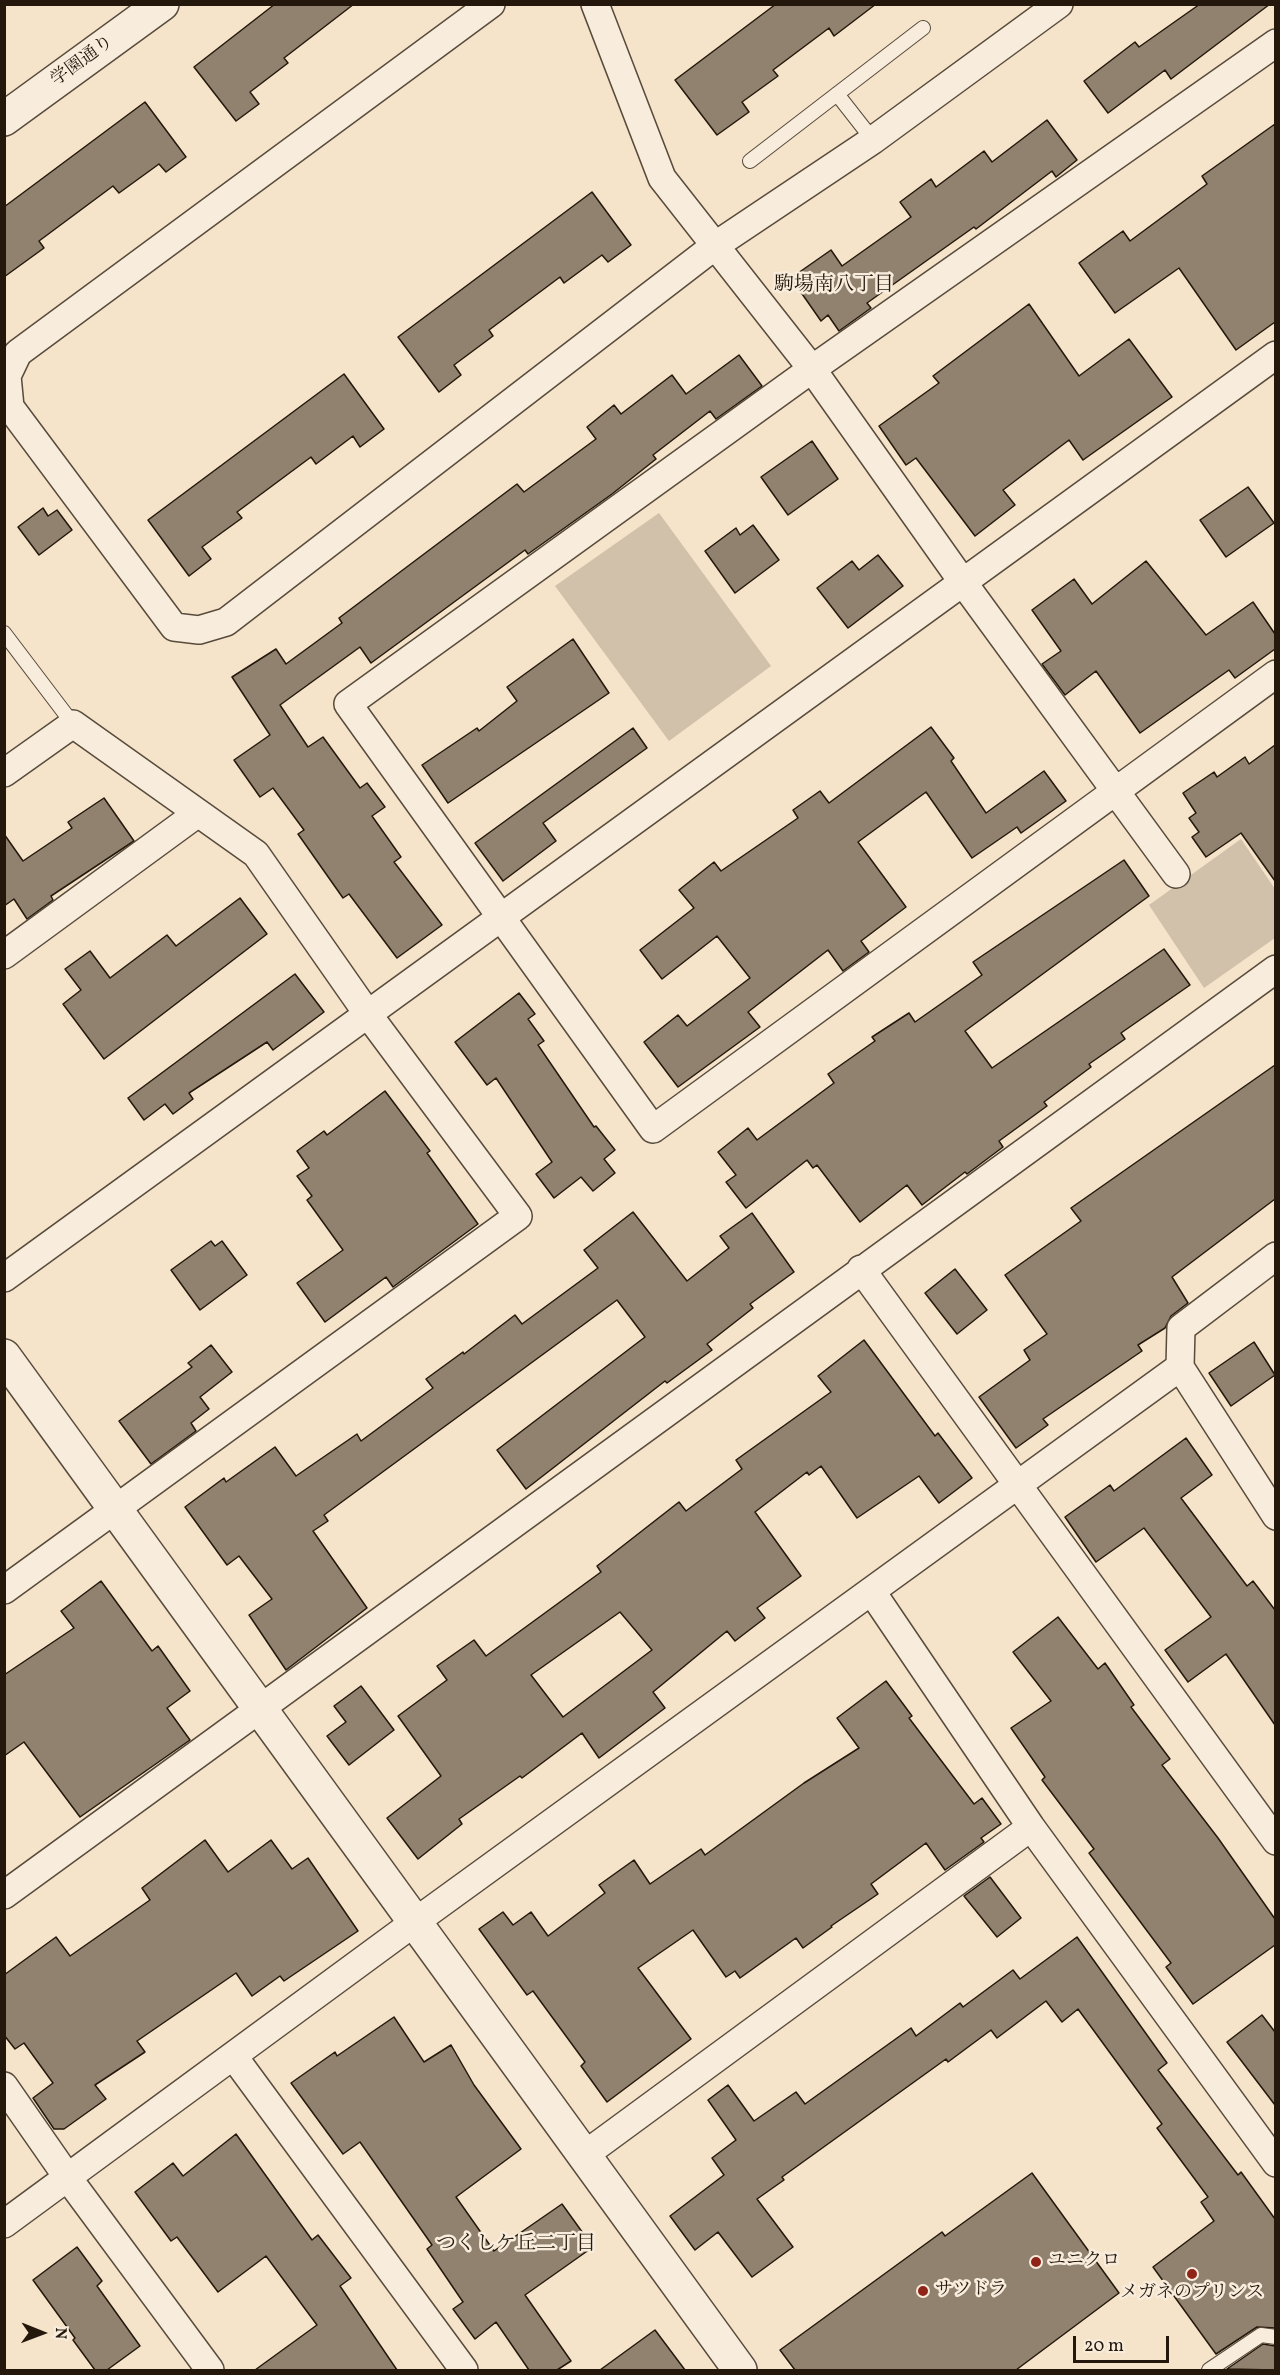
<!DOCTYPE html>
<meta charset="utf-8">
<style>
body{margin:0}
#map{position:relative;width:1280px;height:2375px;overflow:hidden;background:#f5e3ca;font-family:Vollkorn,serif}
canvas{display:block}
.frame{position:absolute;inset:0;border:6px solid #23180b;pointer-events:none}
.north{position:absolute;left:12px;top:2303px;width:60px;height:60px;-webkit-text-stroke:4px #f8eddd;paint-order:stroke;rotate:91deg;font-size:16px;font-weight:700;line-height:24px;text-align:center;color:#23180b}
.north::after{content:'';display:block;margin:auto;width:21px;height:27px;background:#23180b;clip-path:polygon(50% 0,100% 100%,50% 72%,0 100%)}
.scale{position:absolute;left:1073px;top:2336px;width:96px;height:27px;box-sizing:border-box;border:3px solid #23180b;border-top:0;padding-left:8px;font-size:18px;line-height:21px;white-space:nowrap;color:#23180b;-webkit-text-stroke:4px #f8eddd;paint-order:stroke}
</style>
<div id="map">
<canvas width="1280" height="2375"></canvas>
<div class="frame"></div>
<div class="north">N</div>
<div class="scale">20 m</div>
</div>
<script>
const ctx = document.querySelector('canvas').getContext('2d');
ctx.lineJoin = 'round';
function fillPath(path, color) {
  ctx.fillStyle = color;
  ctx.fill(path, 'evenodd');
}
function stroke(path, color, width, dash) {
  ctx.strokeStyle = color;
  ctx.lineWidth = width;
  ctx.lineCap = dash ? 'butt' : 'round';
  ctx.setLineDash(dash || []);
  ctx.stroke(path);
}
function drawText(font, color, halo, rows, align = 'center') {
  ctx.font = font + ' Vollkorn,"Noto Serif JP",serif';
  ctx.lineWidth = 5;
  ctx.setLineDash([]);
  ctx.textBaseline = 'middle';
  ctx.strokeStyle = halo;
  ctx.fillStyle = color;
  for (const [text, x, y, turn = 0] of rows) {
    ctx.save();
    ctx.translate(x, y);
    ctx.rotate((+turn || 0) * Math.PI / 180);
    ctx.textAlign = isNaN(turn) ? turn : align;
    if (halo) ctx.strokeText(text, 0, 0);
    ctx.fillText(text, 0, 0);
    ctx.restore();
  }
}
fillPath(new Path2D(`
 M659 513 771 666 669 741 555 586Z
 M1241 839 1275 889V938L1204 988 1149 905Z`), '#d1c0aa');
const building = new Path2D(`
 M275 4H354L284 58 288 63 250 92 259 104 236 121 194 67Z
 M776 4H876L834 36 829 28 773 70 778 76 742 102 749 112 717 135 675 80Z
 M1200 4H1270L1171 79 1165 70 1108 113 1084 81 1135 42 1139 47Z
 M145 102 186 157 166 172 159 164 119 193 113 186 39 241 44 248 4 277V207Z
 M1047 120 1077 160 1056 177 1052 171 976 229 974 227 867 303 871 308 839 331 828 315 821 321 791 278 831 250 842 266 911 217 900 202 931 179 936 187 984 151 992 162Z
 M1275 124V322L1236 350 1179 268 1115 313 1079 263 1123 231 1130 241 1207 184 1202 176Z
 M592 192 631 245 608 262 602 255 564 283 560 277 489 330 493 336 454 365 461 375 439 392 398 337Z
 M1029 304 1079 376 1129 339 1172 397 1083 460 1069 440 1003 490 1015 505 975 536 916 458 906 465 879 426 939 383 933 376Z
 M739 355 762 386 716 419 710 411 653 455 656 459 612 494 528 554 525 550 371 663 360 647 280 705 308 747 323 737 360 788 367 783 385 807 372 816 401 857 394 862 442 925 397 958 349 894 343 898 298 834 304 830 273 788 260 797 234 760 270 735 232 677 276 649 286 664 342 623 339 618 517 484 524 492 596 439 587 427 614 405 621 414 672 375 686 394Z
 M344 374 384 429 360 447 353 436 316 464 311 457 237 512 242 518 202 547 211 559 189 576 148 520Z
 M812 441 838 479 788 515 761 477Z
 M1248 487 1274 523 1226 557 1200 520Z
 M43 508 48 516 57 510 72 530 39 555 18 527Z
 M753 525 779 560 735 593 705 551 736 528 740 535Z
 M878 555 903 586 848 628 817 588 852 561 859 570Z
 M1146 561 1206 635 1253 602 1275 634V649L1235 678 1229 670 1140 733 1096 671 1065 695 1042 664 1061 651 1032 610 1074 579 1092 604Z
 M573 639 609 693 448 803 422 765 477 728 479 731 517 701 507 687Z
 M931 727 954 758 951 761 986 813 1044 771 1066 801 1021 833 1017 827 972 858 926 792 858 842 906 907 861 941 869 952 843 971 828 950 748 1012 760 1027 678 1087 644 1042 678 1015 687 1026 750 978 717 936 662 979 640 950 694 908 679 890 714 862 721 871 798 818 793 810 820 791 829 803Z
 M633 728 647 748 543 823 556 841 503 881 475 843Z
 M1275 745V881L1241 833 1206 857 1192 837 1199 832 1189 818 1196 813 1183 793 1214 772 1217 777 1245 757 1249 764Z
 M104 798 134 841 51 896 53 900 27 919 14 899 4 906V834L23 861 72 828 68 822Z
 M1124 860 1149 896 965 1031 992 1068 1164 949 1190 985 1121 1033 1125 1039 1089 1064 1091 1067 1044 1102 1047 1106 999 1141 1003 1147 967 1174 965 1172 922 1205 907 1185 860 1222 817 1165 813 1168 807 1160 746 1208 726 1182 736 1175 718 1152 748 1128 757 1140 834 1083 828 1074 875 1041 872 1037 909 1013 915 1022 982 975 973 962Z
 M240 898 267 934 104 1059 63 1004 81 990 65 969 90 951 110 978 167 935 176 946Z
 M295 974 324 1012 273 1050 267 1042 189 1093 193 1099 173 1114 165 1104 144 1120 128 1098Z
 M519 993 535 1014 528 1019 544 1041 538 1045 594 1127 596 1126 615 1150 604 1159 615 1173 593 1191 581 1177 554 1198 536 1174 552 1162 496 1078 487 1085 455 1042Z
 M1275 1065V1199L1172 1277 1188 1303 1171 1316 1165 1328 1138 1345 1142 1351 1043 1419 1048 1425 1016 1448 979 1397 1030 1360 1024 1350 1047 1334 1005 1275 1081 1221 1071 1208Z
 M385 1091 430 1151 427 1153 478 1224 393 1287 386 1277 325 1322 297 1283 343 1250 307 1200 312 1196 297 1176 309 1168 297 1151 324 1131 327 1135Z
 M633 1212 687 1281 729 1248 720 1236 752 1213 794 1272 750 1304 753 1308 707 1344 712 1350 667 1383 665 1381 526 1489 497 1450 645 1337 617 1300 324 1515 328 1521 313 1531 367 1608 286 1670 249 1615 272 1599 239 1556 227 1565 185 1507 224 1478 226 1482 275 1447 296 1476 357 1434 361 1441 433 1388 426 1379 463 1352 464 1354 515 1315 522 1324 598 1268 584 1250Z
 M211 1241 215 1246 222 1241 247 1275 200 1310 171 1270Z
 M955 1269 987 1310 957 1334 925 1293Z
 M864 1340 935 1436 938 1433 972 1478 939 1503 919 1476 857 1518 821 1466 809 1475 807 1472 755 1512 801 1576 757 1608 765 1618 735 1641 727 1631 653 1692 665 1708 599 1758 582 1733 522 1778 520 1776 459 1819 462 1824 418 1859 387 1818 441 1776 398 1716 447 1680 437 1666 474 1640 486 1656 601 1572 597 1566 679 1502 686 1511 742 1469 736 1460 831 1392 818 1376ZM620 1612 652 1650 563 1717 531 1675Z
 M1254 1342 1275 1375 1231 1406 1209 1373Z
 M211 1345 232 1372 200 1397 209 1409 191 1423 196 1431 151 1464 119 1421 192 1367 188 1363Z
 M1186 1438 1212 1475 1181 1498 1247 1586 1253 1581 1275 1610V1725L1226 1654 1188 1682 1165 1650 1211 1617 1144 1528 1096 1562 1065 1517 1110 1485 1114 1491Z
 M101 1581 152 1651 158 1646 190 1691 167 1708 190 1740 80 1817 24 1742 4 1756V1675L74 1628 61 1611Z
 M1058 1617 1098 1669 1105 1663 1134 1705 1131 1707 1170 1759 1162 1765 1218 1838 1275 1919V1945L1193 2004 1166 1967 1171 1963 1089 1853 1094 1849 1042 1780 1045 1777 1011 1728 1051 1701 1013 1652Z
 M886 1681 912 1716 909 1718 974 1804 982 1798 1001 1824 981 1838 984 1842 945 1870 926 1843 871 1884 878 1894 831 1926 832 1927 803 1948 796 1938 740 1978 735 1971 726 1977 693 1930 638 1968 691 2039 607 2102 581 2066 585 2062 533 1991 527 1995 479 1929 503 1912 513 1925 531 1912 548 1936 605 1893 599 1885 634 1860 650 1884 701 1849 705 1855 804 1783 859 1748 837 1718Z
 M361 1686 394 1730 349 1765 327 1736 346 1722 334 1706Z
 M205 1840 228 1872 271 1840 292 1869 308 1858 358 1931 284 1981 280 1976 252 1996 236 1973 137 2041 145 2052 95 2085 106 2099 64 2129H54L33 2098 53 2083 24 2043 15 2049 4 2035V1975L56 1937 70 1956 150 1900 142 1888Z
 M990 1877 1021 1918 997 1937 964 1896Z
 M1077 1937 1167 2063 1158 2070 1238 2175 1241 2172 1275 2219V2328L1257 2327 1216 2354 1153 2267 1214 2221 1201 2202 1208 2197 1157 2128 1162 2124 1078 2009 1062 2022 1046 2001 997 2038 991 2030 948 2062 946 2059 782 2177 784 2180 757 2199 793 2247 752 2277 718 2232 695 2250 670 2216 724 2175 712 2158 736 2140 708 2100 728 2085 754 2121 796 2092 805 2104 911 2028 916 2036 960 2003 963 2007 1013 1970 1020 1979Z
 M1262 2015 1275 2032V2105L1227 2042Z
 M394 2017 424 2062 451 2045 474 2085 521 2149 456 2197 494 2251 562 2204 593 2247 525 2295 571 2361 557 2370H529L496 2322 475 2339 453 2309 463 2302 427 2249 432 2245 360 2142 343 2154 291 2083 335 2052 337 2056Z
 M236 2134 312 2240 318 2235 351 2278 340 2286 397 2370H255L317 2325 266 2256 218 2292 177 2237 171 2241 135 2192 173 2163 183 2176Z
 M1032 2173 1119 2293 1016 2370H795L780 2350 942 2232 945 2236Z
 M77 2247 102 2281 97 2286 140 2346 107 2370H95L73 2340 75 2338 33 2280Z
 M655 2330 685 2370H600Z
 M1263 2344 1275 2346V2370L1227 2369Z`);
fillPath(building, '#90826e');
stroke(building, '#23180b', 1.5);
const service = new Path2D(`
 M837 94 873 140
 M750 161 923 28
 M4 633 73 724
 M1209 2370 1261 2335 1276 2337`);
const minor = new Path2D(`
 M491 4 18 353 7 376 10 407 174 627 199 630 226 622 716 245 873 140 1059 4
 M595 4 662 178 812 369 962 581 1176 874
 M1276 43 812 369 348 704 653 1129 1276 674
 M4 773 73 724 256 854 367 1013 518 1216 4 1590
 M4 955 198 813
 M1276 1256 1181 1328 1180 1367 1276 1516
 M861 1269 1276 1841
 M4 1278 1276 355
 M872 1592 1031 1827 1276 2163
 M4 1895 1276 969
 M234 2057 464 2370
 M4 2086 68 2178 210 2370
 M583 2156 1031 1827
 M4 2224 415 1922 1180 1367`);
const tertiary = new Path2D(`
 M4 119 162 4
 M4 1356 740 2370`);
stroke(service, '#584b3b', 16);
stroke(minor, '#584b3b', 30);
stroke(tertiary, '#584b3b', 36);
stroke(service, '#f8eddd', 14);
stroke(minor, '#f8eddd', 27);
stroke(tertiary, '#f8eddd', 33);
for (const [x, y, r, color] of [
 [1036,2262,6,"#8f2418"],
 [1192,2274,6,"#8f2418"],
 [923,2291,6,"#8f2418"]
]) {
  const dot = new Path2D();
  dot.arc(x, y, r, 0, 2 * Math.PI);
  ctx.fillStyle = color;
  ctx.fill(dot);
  stroke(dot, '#f8eddd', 2);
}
drawText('18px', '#23180b', '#f8eddd', [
 ["学園通り",83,62,-36]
]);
drawText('18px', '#23180b', '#f8eddd', [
 ["ユニクロ",1048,2262],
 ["サツドラ",935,2291],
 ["メガネのプリンス",1192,2294,"center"]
], 'left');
drawText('20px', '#23180b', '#f8eddd', [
 ["駒場南八丁目",834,286],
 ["つくしケ丘二丁目",516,2245]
]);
</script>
